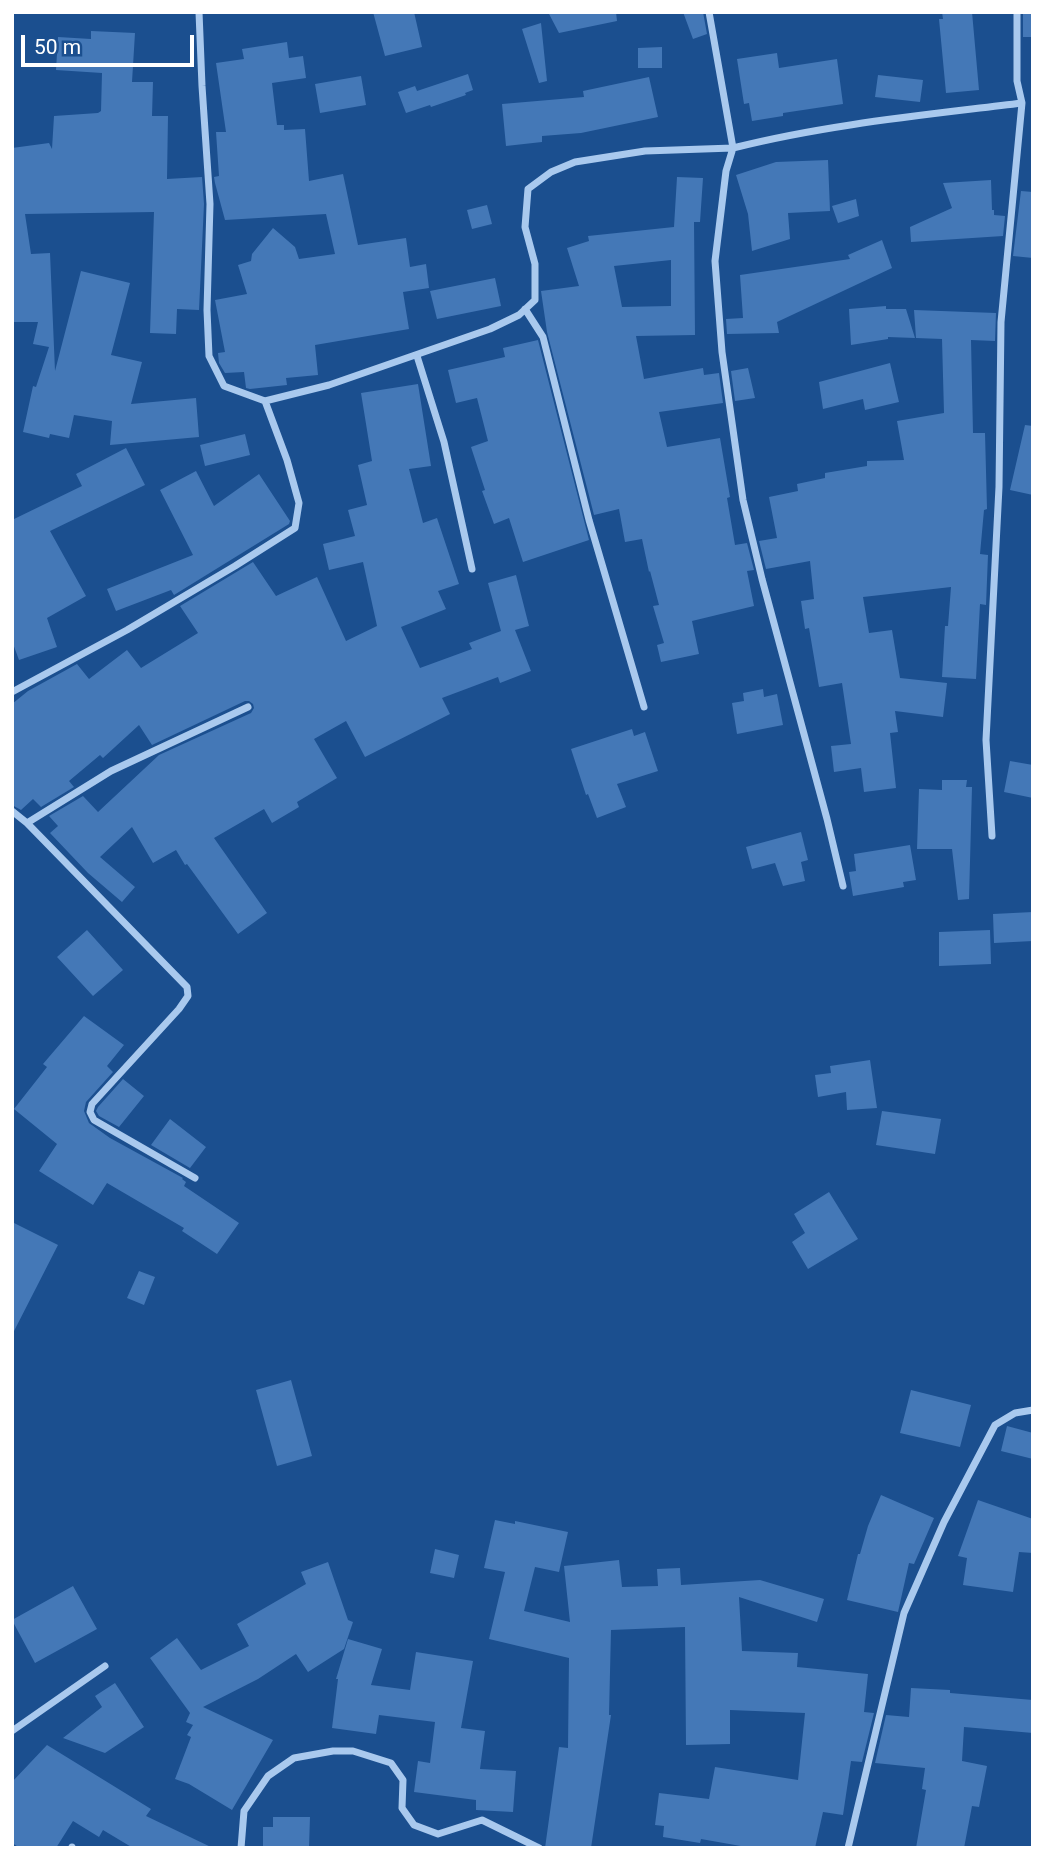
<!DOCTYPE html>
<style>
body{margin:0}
#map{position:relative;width:1045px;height:1860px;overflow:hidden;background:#1b4f8f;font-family:Roboto,sans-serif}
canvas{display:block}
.frame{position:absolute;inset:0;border:14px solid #fff;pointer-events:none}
.scale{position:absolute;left:21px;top:35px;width:173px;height:32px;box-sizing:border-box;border:4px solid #fff;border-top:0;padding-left:9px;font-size:21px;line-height:24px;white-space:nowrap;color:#fff;-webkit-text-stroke:5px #1b4f8f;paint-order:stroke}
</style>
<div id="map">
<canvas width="1045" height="1860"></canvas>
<div class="frame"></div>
<div class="scale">50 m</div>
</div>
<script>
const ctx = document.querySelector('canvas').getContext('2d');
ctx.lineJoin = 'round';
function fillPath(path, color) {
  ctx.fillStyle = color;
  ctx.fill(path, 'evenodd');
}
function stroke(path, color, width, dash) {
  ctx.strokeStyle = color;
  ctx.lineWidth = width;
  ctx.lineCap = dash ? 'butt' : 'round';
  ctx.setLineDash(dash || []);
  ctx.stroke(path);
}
fillPath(new Path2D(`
 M373 12H414L422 47 385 56Z
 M548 12H616L617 21 559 33Z
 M683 12H703L707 34 693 39Z
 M942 12H972L979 90 946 93 939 19H943Z
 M1023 12H1033V37H1023Z
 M541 23 547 81 539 83 522 29Z
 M91 31 135 33 132 82H153L152 116H168L167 179 202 177 204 204 199 310 177 309 176 334 150 333 154 212 25 214 31 254 50 253 55 371 81 271 130 283 111 355 142 362 131 404 196 398 199 437 110 445 112 421 74 415 69 438 50 434 49 438 23 432 33 386 36 387 49 347 33 344 38 322H12V148L49 143 52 149 54 116 98 113 101 111 102 73 56 70 58 37 91 39Z
 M287 42 289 58 303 56 306 78 272 83 277 125H284V130L305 129 309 181 343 174 358 245 406 238 410 267 426 264 429 288 403 292 409 329 315 345 318 375 286 378 287 385 250 389 246 388 244 372 225 373 219 363 218 353 225 352 215 300 247 294 238 265 251 261 252 254 273 228 295 247 299 259 335 254 326 214 225 220 215 183 214 177 219 176 216 132H226L216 63 244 59 242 49Z
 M662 47V68H638V48Z
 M777 53 779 68 837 59 843 104 783 113V116L752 121 749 103 744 104 737 59Z
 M468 74 473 90 465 93 466 95 431 107 430 105 406 113 398 92 415 86 417 91Z
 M878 75 923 80 920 102 875 97Z
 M361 76 366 105 320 113 315 84Z
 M649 77 658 117 581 133 542 136V142L506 146 502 104 584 97 583 91Z
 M828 160 830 211 788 213 790 239 752 251 748 214 736 175 776 162Z
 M677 177 703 178 700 222H694L695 335 636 336 644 379 703 368 704 375 719 373 723 403 659 412 667 447 720 438 730 497 727 498 735 545 747 543 754 570 747 571 754 606 692 621 699 654 661 662 657 645 664 643 653 606 659 605 650 571 649 572 642 539 625 542 619 509 594 515 547 332 541 291 579 286 567 248 589 241 588 236 674 227ZM671 260V306L622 307 614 266Z
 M991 180 992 210H994V215L1005 216 1003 236 911 242 910 227 952 208 943 183Z
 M1021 191 1033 192V258L1013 256Z
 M856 199 859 216 838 223 832 206Z
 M487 205 492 224 472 229 467 210Z
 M882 240 892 268 777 322 779 333 727 334 726 319 743 318 740 275 850 259 848 255Z
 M495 278 501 306 437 319 430 291Z
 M886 306V309H906L915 338 888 337V339L851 345 849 309Z
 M914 310 996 313 995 341 971 340 973 433H985L987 509 984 510 980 554 988 555 986 605 980 604 976 679 942 677 945 626H948L951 587 863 597 869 633 892 630 900 678 947 683 943 717 895 711 898 732 890 733 896 788 864 792 861 768 834 772 831 746 851 744 842 683 819 687 809 628 805 629 801 601 814 599 810 561 766 569 759 541 777 538 769 497 798 491 797 484 825 478V473L867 466V461L904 460 897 421 944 413 942 339 916 338Z
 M538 340 589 540 523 562 509 518 494 524 482 491 485 490 471 447 488 441 477 398 456 403 448 370 505 357 503 348Z
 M890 363 899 402 865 410 863 399 823 409 819 382Z
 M748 368 755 398 735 401 731 371Z
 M418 384 431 466 409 469 423 523 437 518 459 584 438 591 446 609 401 627 420 668 472 649 469 643 501 631 488 583 516 575 529 626 515 630 531 671 500 683 498 677 442 698 450 714 365 757 346 721 314 739 337 778 297 802 299 807 272 823 264 809 214 838 267 913 238 934 187 864 185 865 176 850 153 863 132 827 100 857 135 887 122 902 88 873 50 833 58 826 49 816 83 796 98 812 159 755 251 713 254 708 253 704 249 701H245L152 745 139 725 103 758 100 755 69 781 74 787 41 807 33 799 21 810 12 805V704L28 691 77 664 89 679 127 650 141 668 198 633 180 606 253 562 276 596 317 577 346 641 377 626 363 562 329 570 323 544 355 536 348 510 367 505 358 465 372 461 361 393Z
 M1025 425 1033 426V495L1010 490Z
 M245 434 250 455 205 466 200 445Z
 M126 448 145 485 50 531 86 596 47 618 57 647 19 660 12 641V520L82 486 76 474Z
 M196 471 214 506 259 474 290 521 289 524 174 595 171 590 116 611 107 589 193 555 160 490Z
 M763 689 764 697 777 694 783 725 737 734 732 703 744 701 743 693Z
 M632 729 634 736 645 732 658 771 617 784 626 807 597 818 588 794 586 795 571 749Z
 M1010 761 1033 765V798L1004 792Z
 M942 780H967L966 787H972L969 899 958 900 952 849H917L919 789 942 790Z
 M801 832 808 860 801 862 805 881 783 886 775 863 752 869 746 847Z
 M910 845 916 880 903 882 904 887 853 896 849 872 856 871 854 854Z
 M1033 912V941L994 943 993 914Z
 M87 930 123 970 93 996 57 957Z
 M990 930 991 964 939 966V932Z
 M84 1016 124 1045 107 1066 113 1072 86 1102 84 1111 89 1123 110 1138 183 1178 182 1179 186 1182 184 1186 239 1223 217 1254 182 1231 184 1228 107 1183 93 1205 39 1171 57 1144 14 1109 47 1067 43 1064Z
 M870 1060 877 1108 847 1110 846 1092 818 1097 815 1075 831 1073 830 1066Z
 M123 1079 144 1096 119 1127 99 1116 96 1111 98 1107Z
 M882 1111 941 1119 935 1154 876 1145Z
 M170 1119 206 1147 190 1168 151 1145Z
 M829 1192 858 1239 808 1269 792 1242 805 1233 794 1214Z
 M12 1222 58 1245 12 1335Z
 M139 1271 155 1277 144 1305 127 1298Z
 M291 1380 312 1456 277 1466 256 1390Z
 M911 1390 971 1405 960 1447 900 1433Z
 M1007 1426 1033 1433V1459L1001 1451Z
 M881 1495 934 1518 914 1564 909 1563 898 1612 847 1600 858 1554H860L868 1526Z
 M978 1500 1033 1519V1553L1019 1552 1013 1592 963 1585 967 1558 958 1556Z
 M495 1520 515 1524V1521L568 1532 559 1572 535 1567 524 1611 570 1622 564 1566 619 1560 622 1587 658 1586 657 1569 680 1568 681 1585 760 1580 824 1599 817 1622 739 1597 742 1651 798 1653 797 1667 868 1674 864 1712 874 1713 862 1762 851 1761 843 1815 823 1812 815 1848H752L701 1839 700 1843 663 1837 664 1826 655 1825 659 1793 709 1799 715 1767 798 1780 805 1713 730 1710V1744L686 1745 685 1627 611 1630 609 1715H611L591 1848H545L559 1747 568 1748 569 1658 489 1639 505 1572 484 1568Z
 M435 1549 459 1555 454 1578 430 1573Z
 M328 1562 348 1620 353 1622 344 1649 308 1672 296 1654 258 1679 203 1707 273 1740 232 1810 189 1784 175 1779 191 1737 187 1735 193 1725 186 1722 190 1713 150 1658 177 1638 201 1670 249 1646 237 1624 306 1584 301 1572Z
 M73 1586 97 1629 35 1663 12 1620Z
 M348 1639 382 1649 371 1685 410 1690 416 1652 473 1661 461 1728 485 1731 480 1769 516 1771 513 1812 476 1810V1800L414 1792 418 1761 430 1763 435 1722 379 1715 376 1734 332 1728 338 1679H336Z
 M115 1683 144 1727 105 1753 63 1738 102 1707 95 1696Z
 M911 1688 950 1690V1693L1033 1700V1733L964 1727 962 1761 987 1766 979 1807 972 1806 964 1848H916L926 1790 922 1789 925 1768 875 1763 886 1715 909 1717Z
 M47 1745 151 1809 146 1816 213 1848H133L103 1830 99 1837 73 1821 56 1848H20L12 1843V1782Z
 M273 1817H310L309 1848H263V1827H273Z`), '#4478b7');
stroke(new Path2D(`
 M199 12 202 86 210 204 207 310 209 356 224 386 265 401 329 385 490 329 519 315 535 300V264L525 227 528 189 551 172 575 162 645 151 733 148 709 12
 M525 309 543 337 589 520 644 707
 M417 356 444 442 472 569
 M12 692 127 630 235 566 295 528 299 503 287 460 265 401
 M12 811 27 823 111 771 248 707
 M27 823 187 987 188 996 179 1009 92 1104 90 1112 94 1120 195 1178
 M992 836 986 740 999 487 1001 322 1022 103
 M843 886 827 819 762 579 743 500 722 352 715 261 726 171 733 148C828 124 926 115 1022 103L1017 81V12
 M12 1731 105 1666
 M72 1848V1847
 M241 1848 244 1811 268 1776 294 1758 333 1751H353L391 1763 403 1780 402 1808 414 1825 438 1834 482 1820 539 1848
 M848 1848 904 1613 944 1522 995 1425 1015 1413 1033 1410`), '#a9c9ee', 7);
</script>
